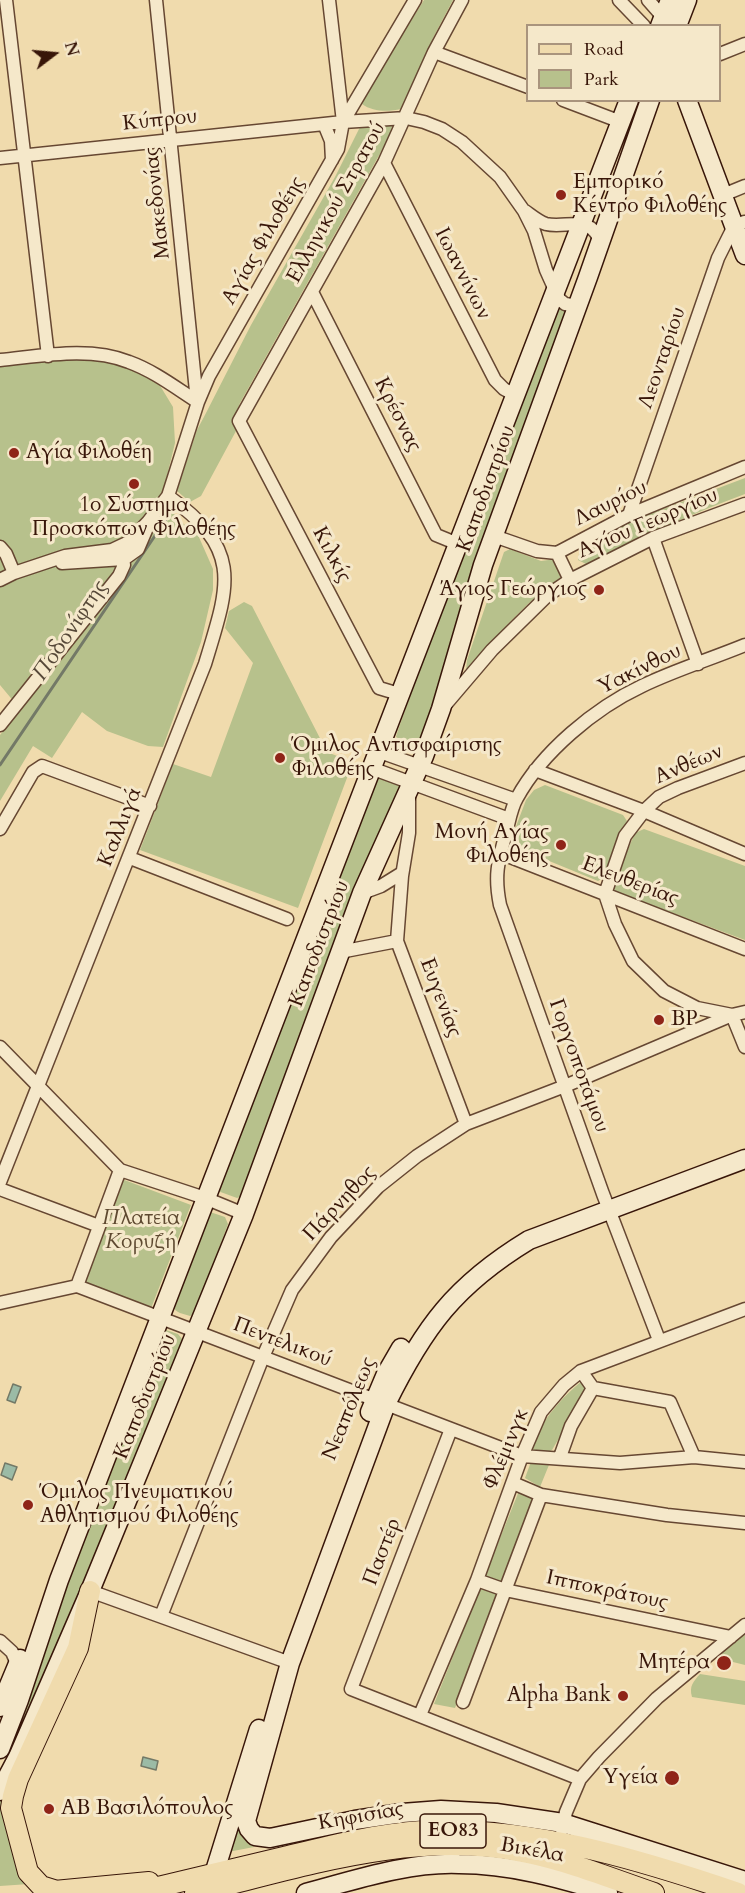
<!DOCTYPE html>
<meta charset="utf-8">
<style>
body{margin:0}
#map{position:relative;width:745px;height:1893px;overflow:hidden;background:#f0dbad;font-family:Cardo,serif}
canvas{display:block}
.legend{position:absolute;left:526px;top:24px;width:195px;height:78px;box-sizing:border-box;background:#f5e8ca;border:2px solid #a9947d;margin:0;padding:8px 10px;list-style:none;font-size:18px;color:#381609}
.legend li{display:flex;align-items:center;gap:12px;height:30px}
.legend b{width:30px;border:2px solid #a9947d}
.north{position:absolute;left:24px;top:24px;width:60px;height:60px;-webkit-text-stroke:4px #f5e8ca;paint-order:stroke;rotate:74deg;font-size:16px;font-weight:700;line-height:24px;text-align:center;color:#381609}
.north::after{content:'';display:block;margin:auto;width:21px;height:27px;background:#381609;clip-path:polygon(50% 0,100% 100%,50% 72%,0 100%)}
</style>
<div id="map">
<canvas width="745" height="1893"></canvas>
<ul class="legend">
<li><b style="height:8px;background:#f0dbad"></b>Road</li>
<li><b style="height:16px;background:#b7c18c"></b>Park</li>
</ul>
<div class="north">N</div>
</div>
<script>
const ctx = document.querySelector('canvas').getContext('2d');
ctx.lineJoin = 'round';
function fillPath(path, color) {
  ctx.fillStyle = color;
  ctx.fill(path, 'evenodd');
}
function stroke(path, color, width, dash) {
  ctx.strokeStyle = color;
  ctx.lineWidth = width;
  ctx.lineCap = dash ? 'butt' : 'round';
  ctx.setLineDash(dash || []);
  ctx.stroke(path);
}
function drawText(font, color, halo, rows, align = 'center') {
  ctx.font = font + ' Cardo,serif';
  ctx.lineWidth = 6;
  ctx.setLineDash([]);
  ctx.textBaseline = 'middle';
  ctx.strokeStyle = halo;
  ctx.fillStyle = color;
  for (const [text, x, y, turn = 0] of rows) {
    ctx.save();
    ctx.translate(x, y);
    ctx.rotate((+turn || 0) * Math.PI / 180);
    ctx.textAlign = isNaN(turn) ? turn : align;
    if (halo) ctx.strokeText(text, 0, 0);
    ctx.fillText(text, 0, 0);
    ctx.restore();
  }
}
fillPath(new Path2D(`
 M424 0H453L433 38 405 104 401 109C388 112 373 112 362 104L363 97Z
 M390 122 392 126 391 134 240 403 234 419 236 431 201 496 190 502 177 491 197 430 206 413 251 325 335 177 359 129 363 123Z
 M559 306 567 308V312L421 743 418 746 410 745 396 737 398 730 428 646Z
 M82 357 123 362 156 379 173 407 175 443 164 488 176 518 198 535 213 569V590L201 642 163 747 148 746 107 731 82 712 52 758 33 746 0 801V735L20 709 0 685V364Z
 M745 478V494C692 514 643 535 593 562L586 564 578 560 580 548 588 541 615 527Z
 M510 549 541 561 556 559 564 577 529 603 509 623 466 671 467 660 504 552Z
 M244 602 252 606 324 746 332 754 353 762 298 908 140 850 173 764 211 777 253 663 225 628 229 611Z
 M375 775 401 784 399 790 243 1191 240 1197 237 1198 215 1190Z
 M545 785 623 815 627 821 605 877 598 881 515 847 512 837 526 800 534 790Z
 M644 829 745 866V940L616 892 612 886 635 833Z
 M119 1178 191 1205 150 1311 85 1283Z
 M210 1212 225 1217 228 1224 195 1314 190 1316C184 1314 175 1313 173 1306Z
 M166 1330 178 1334 183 1340 112 1525 13 1746 93 1504 161 1331Z
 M587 1377 593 1381 552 1450C546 1453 537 1453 532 1449 540 1420 564 1395 587 1377Z
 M532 1459 551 1460 540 1487 525 1478Z
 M521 1486 537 1493 502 1585 484 1578Z
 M481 1586 500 1593 455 1708 434 1704Z
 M745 1634V1665L729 1661 723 1657 722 1653Z
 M700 1674 745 1681V1705L692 1697C689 1686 693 1682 700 1674Z
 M3 1790V1810L29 1884 0 1886V1795Z
 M238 1826 244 1839 254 1847 228 1852Z`), '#b7c18c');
const water = new Path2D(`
 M13 1384 21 1387 15 1403 7 1400Z
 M5 1463 17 1467 12 1480 1 1475Z
 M143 1757 158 1761 156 1770 141 1766Z`);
fillPath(water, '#9bbba6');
stroke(water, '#737967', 1.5);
stroke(new Path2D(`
 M0 765 169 515`), '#737967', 3);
const street = new Path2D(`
 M6 0 48 356
 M156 0 197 401
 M619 0 644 26
 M648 0 663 17
 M434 52 528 87
 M720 54 745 44
 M563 100 621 122
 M343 122 415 0
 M324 124 331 141 332 160
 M0 158 343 122 406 118 424 122 442 129 462 142 500 177 524 211 534 231 546 270 559 299 565 304 572 305 579 302
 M384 163 495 380 504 389 515 395
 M723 195 745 186
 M525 211C532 216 539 222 546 224 566 229 591 213 601 243
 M312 292 436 535 458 544
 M0 360C41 356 90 346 129 362 154 371 176 388 198 402
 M629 515 718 258 734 226 744 222
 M494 536 537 551 557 553 629 515 745 467
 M653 538 698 664
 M0 547 6 554 14 573
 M557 553 570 580
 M62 563 124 559 138 549 147 528
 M0 580 14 573 65 556 112 550 129 542 148 522 168 496 198 402 209 376 338 149 343 122 329 0
 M399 694 379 688 239 421 384 163 434 52 462 0
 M446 704 492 650 548 595 570 580 653 538 745 504
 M0 725 119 576 124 565 121 547
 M377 751 516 800
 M745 763 678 788 659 797 644 811 625 836 605 894 615 924 633 961 664 991 697 1008 732 1015 745 1047
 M371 768 509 819
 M535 770 644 811 745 854
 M409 794V833L402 876 397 941 466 1124
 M0 829 33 772 42 766 150 806
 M500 853 745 949
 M130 858 287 919
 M362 893 381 886 402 873
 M340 952 397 941
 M0 1047 120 1170 205 1198 244 1214
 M0 1182 205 664C229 585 244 550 168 496
 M0 1189 99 1226
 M77 1286 120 1170
 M0 1303 77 1286 522 1456 620 1463 694 1457
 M659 1340 603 1194 500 905C494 875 498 862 506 833 509 822 511 808 517 798 542 752 595 708 642 686 675 670 711 659 745 645
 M593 1388 670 1402 694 1457 745 1462
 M451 1429 351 1689 580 1779
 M560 1457 571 1426 593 1388 581 1371
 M513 1483 541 1495 667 1515 745 1523
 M477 1580 505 1590 731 1637
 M90 1591 290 1663
 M161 1616 263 1357 292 1290 331 1237 378 1187 417 1156 466 1124 565 1086 732 1015 745 1012
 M0 1641 12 1652 18 1666
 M463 1702 541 1495
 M420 1715 477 1580 522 1456 541 1412 564 1385 581 1371 745 1309
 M562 1830 566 1812 580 1779 599 1757 657 1698 745 1625`);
const secondary = new Path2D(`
 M660 26 670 0
 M677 26 687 0
 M687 100 745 255
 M745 1159 529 1240C455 1285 424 1327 386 1404L290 1663 246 1821 249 1829 255 1836 270 1838 355 1820 402 1813 441 1810 496 1813 563 1823 745 1881
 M370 1412 386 1374 401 1348
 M0 1707 20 1659
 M0 1749 19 1700 59 1580 629 100
 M0 1791 18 1757 90 1591 161 1418 244 1214 362 893 424 756 441 709 483 565 588 277 650 100
 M214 1874 259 1729
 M306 1893C355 1880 408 1862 459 1864 510 1864 560 1878 608 1893`);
const primary = new Path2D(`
 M57 1891 41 1886 28 1872 11 1808 13 1796 18 1779 78 1648 90 1591
 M44 1892 149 1882
 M133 1893C183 1881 233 1869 284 1857 329 1846 375 1834 422 1831 530 1826 638 1859 738 1893
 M195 1893C303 1867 416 1828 528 1853 571 1862 613 1879 654 1893`);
stroke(street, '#664732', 15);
stroke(secondary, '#381609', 21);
stroke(primary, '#381609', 22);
stroke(street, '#f5e8ca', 12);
stroke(secondary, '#f5e8ca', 18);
stroke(primary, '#f0dbad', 20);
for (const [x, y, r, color] of [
 [561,195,6,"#8f2418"],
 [14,453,6,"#8f2418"],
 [134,484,6,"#8f2418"],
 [599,590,6,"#8f2418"],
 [280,758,6,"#8f2418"],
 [561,845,6,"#8f2418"],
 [659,1020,6,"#8f2418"],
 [28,1505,6,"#8f2418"],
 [724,1663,8,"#8f2418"],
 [623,1696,6,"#8f2418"],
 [672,1778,8,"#8f2418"],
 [49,1809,6,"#8f2418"]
]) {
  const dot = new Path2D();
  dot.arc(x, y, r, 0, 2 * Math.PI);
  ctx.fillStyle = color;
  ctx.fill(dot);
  stroke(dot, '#f5e8ca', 2);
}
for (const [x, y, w] of [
 [453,1831,66]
]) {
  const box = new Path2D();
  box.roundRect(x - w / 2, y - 17, w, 34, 4.5);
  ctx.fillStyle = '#f5e8ca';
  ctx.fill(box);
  stroke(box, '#381609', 1.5);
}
drawText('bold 20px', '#381609', null, [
 ["ΕΟ83",453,1831]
]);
drawText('21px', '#381609', '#f5e8ca', [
 ["Κύπρου",160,121,-6],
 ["Μακεδονίας",158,203,-96],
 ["Ελληνικού Στρατού",337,203,-61],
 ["Αγίας Φιλοθέης",264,241,-60],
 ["Ιωαννίνων",462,274,63],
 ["Λεονταρίου",663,358,-71],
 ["Κρέσνας",397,415,63],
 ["Καποδιστρίου",487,489,-70],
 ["Λαυρίου",611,504,-26],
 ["Αγίου Γεωργίου",648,524,-23],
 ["Κιλκίς",331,555,62],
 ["Υακίνθου",640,670,-26],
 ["Ανθέων",689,765,-23],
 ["Καλλιγά",121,827,-68],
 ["Ελευθερίας",630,882,21],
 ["Καποδιστρίου",320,944,-69],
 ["Ευγενίας",440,998,69],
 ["Γοργοποτάμου",578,1066,70],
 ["Πάρνηθος",340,1204,-47],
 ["Πεντελικού",282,1343,21],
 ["Καποδιστρίου",146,1397,-68],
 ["Νεαπόλεως",350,1409,-68],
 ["Φλέμινγκ",507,1449,-67],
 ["Παστέρ",383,1552,-69],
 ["Ιπποκράτους",607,1591,12],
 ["Κηφισίας",361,1817,-10],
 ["Βικέλα",532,1851,10]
]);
drawText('21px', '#381609', '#f5e8ca', [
 ["Εμπορικό",573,183],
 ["Κέντρο Φιλοθέης",573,207],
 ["Αγία Φιλοθέη",26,453],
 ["1ο Σύστημα",134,506,"center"],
 ["Προσκόπων Φιλοθέης",134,530,"center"],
 ["Άγιος Γεώργιος",587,590,"right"],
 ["Όμιλος Αντισφαίρισης",292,746],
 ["Φιλοθέης",292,770],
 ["Μονή Αγίας",549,833,"right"],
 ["Φιλοθέης",549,857,"right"],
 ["BP",671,1020],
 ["Όμιλος Πνευματικού",40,1493],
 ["Αθλητισμού Φιλοθέης",40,1517],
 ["Μητέρα",710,1663,"right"],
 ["Alpha Bank",611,1696,"right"],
 ["Υγεία",658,1778,"right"],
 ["ΑΒ Βασιλόπουλος",61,1809]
], 'left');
drawText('italic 21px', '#5e4930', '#f5e8ca', [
 ["Πλατεία",141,1219],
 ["Κορυζή",141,1243]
]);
drawText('italic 22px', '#564838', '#f5e8ca', [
 ["Ποδονίφτης",71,631,-56]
]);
</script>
